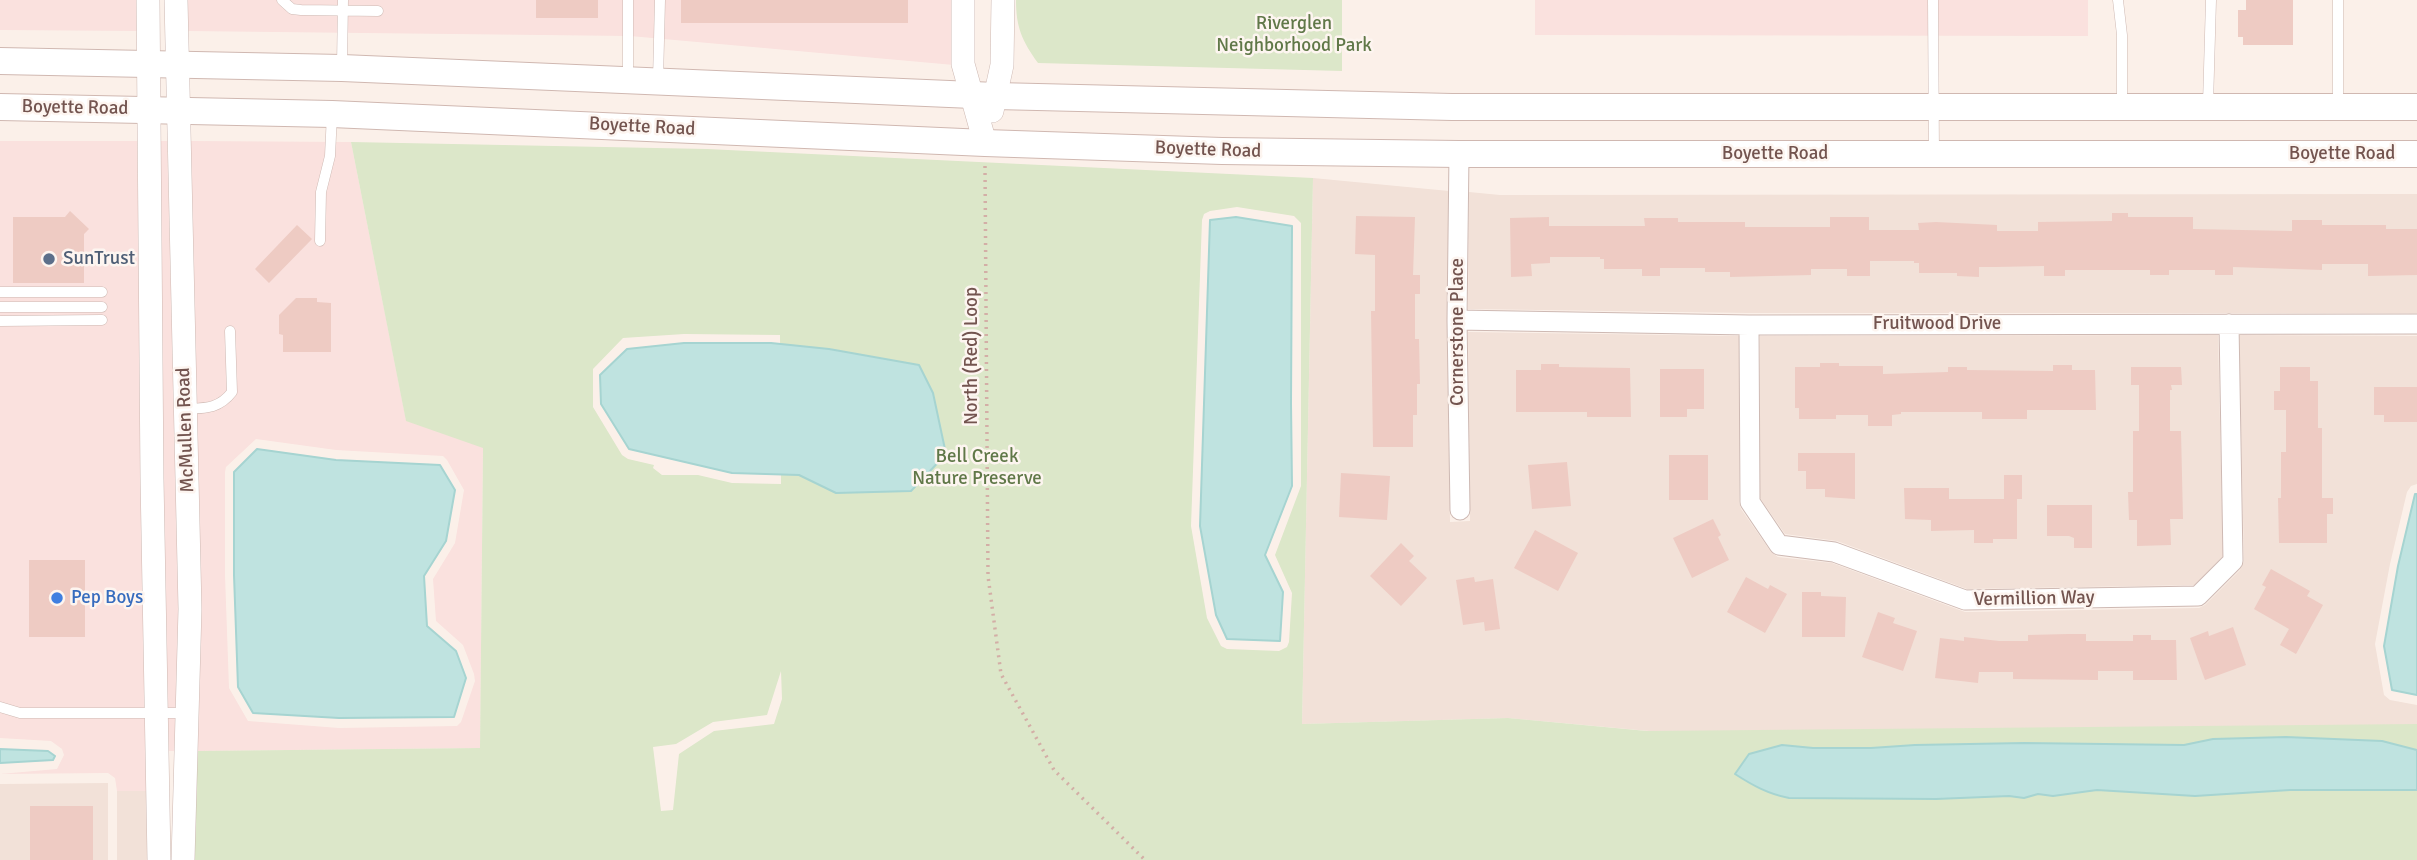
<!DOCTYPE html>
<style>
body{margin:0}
canvas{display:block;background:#fbf0e9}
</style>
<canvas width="2417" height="860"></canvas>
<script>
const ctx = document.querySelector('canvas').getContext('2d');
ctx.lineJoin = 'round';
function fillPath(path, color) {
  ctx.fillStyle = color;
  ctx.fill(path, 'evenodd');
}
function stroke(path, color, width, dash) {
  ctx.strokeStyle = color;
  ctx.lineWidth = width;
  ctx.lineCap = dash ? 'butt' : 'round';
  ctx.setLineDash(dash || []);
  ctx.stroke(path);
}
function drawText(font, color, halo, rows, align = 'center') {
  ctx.font = font + ' Signika,sans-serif';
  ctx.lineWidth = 5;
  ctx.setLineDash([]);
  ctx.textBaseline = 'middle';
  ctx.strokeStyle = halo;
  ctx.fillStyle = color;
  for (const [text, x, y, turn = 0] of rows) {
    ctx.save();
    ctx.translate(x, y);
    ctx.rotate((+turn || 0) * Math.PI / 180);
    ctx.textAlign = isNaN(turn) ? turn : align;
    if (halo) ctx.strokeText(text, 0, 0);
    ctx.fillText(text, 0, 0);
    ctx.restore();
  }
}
fillPath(new Path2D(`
 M1313 178 1449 191 1447 332 1450 522 1470 521 1468 332 1739 336V502L1741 509 1771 552 1778 557 1832 563 1965 612 2199 608 2205 605 2240 570 2244 561 2239 335 2417 336V484L2411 486 2407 492 2390 564 2375 644 2384 695 2390 700 2417 705V734L1758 741 1508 718 1302 724Z
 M1469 192 1500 195 2417 194V313H1749L1468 309Z
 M2218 335 2223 556 2195 585 1967 589 1837 541 1785 534 1760 498V336Z
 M108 783V860H0V784Z
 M117 791H148L149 860H117Z`), '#f2e1d8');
fillPath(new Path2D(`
 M0 0H137L138 31 0 30Z
 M186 0H953L954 65 630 36 186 31Z
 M1535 0H2088V36L1535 35Z
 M0 141H137L148 791H117L115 778 108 773 0 774 57 769 64 755 62 749 51 741 0 738Z
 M158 141H167L180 609 175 751H167Z
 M188 141 351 142 406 420 483 447 480 748 196 751ZM256 439 336 450 443 456 447 460 464 490 455 543 433 579 436 621 463 645 474 674 475 681 461 722 457 726 339 728 248 721 229 688 225 575V472L226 467Z`), '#fae1de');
fillPath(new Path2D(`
 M1016 0H1342V71L1038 63C1022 41 1016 27 1016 0Z
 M351 142 707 149 1313 178 1302 724 1508 718 1647 731 2417 724V860H194L196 751 480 748 483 448 406 421ZM1237 207 1294 216 1301 223V486L1275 555 1292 593 1289 642 1287 647 1279 651 1227 649 1221 646 1207 618 1191 526 1202 220 1204 214 1210 211ZM684 334 780 335 781 484 732 483 698 475H662L653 468 654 465 628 459 622 455 593 407V369L623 338ZM781 671 782 699 774 724 714 731 679 754 673 810 661 811 653 747 676 744 713 722 767 715Z`), '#dce7c9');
const water = new Path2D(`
 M1236 217 1292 226 1291 403 1292 486 1265 555 1283 592 1280 641 1227 639 1216 615 1200 526 1210 220Z
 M684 343H771L829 349 919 365 933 393 946 454 911 491 836 493 799 475 732 473 629 449 601 404 600 375 627 349Z
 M257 449 336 460 440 465 455 490 446 541 424 576 427 626 456 651 466 678 454 717 339 718 253 713 238 687 234 575V472Z
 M2415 494H2417V695L2392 690 2384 646 2398 566Z
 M2286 737 2382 741 2417 750V790H2290L2195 796 2097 790 2053 796 2038 794 2024 798 2009 796 1936 799 1789 798C1768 794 1752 785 1735 774L1749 754 1782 745 1813 748H1871L1915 745 2024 743 2184 745 2213 739Z
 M0 749 48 751 55 756 53 760 0 763Z`);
fillPath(water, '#bfe3e0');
stroke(water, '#a6d4d1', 2);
fillPath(new Path2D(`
 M536 0H598V18H536Z
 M681 0H908V23H681Z
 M2246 0H2293V45H2243V37H2238V10H2246Z
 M70 211 89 229 84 234V283H13V217H65Z
 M2112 213H2128V217H2193V229L2292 231V220H2322V225H2386V229H2417V275L2368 276V264H2322V270L2233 267V275H2215V270H2169V275H2150V270H2065V276H2044V266L1996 267H1979V277L1957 276V273H1919V263H1914V261H1870V276H1847V269H1811V275L1730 277V272H1705V268H1660V276H1642V269H1604V259H1600V257H1550V263L1531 264 1532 276 1511 277 1510 218 1549 217V226H1645L1644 218H1678V222H1745V227H1830V217H1869V230H1919L1918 223 1936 222 1997 225V231H2038V222L2112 221Z
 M1356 216 1415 217 1413 275H1420V294H1415V339H1419L1420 384H1417V415H1413V447H1373L1371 311H1375V255L1355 254Z
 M297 225 312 239 269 283 255 269Z
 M296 298H317V302L331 303V352H283V335L279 334V315Z
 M1820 363H1839V366H1883V374L1948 372V367H1967V370L2053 371V365H2072V370H2095L2096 410H2027V419H1982V412H1901V414L1892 415V426H1868V415H1836V419H1799V408H1795V367H1820Z
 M1541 364H1559V367L1630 368 1631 417H1587V412H1516V370H1541Z
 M2131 367H2181L2182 385H2171L2172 390H2170V431H2181L2183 519H2170L2171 545 2137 546V520H2129L2128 492H2133V431H2139V385H2131Z
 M2280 367H2310V381H2318V428H2322V498H2333V514H2327V543H2279L2278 498H2281V452H2286V410H2274V391H2280Z
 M1660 369H1704V409H1687V417H1660Z
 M2374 387H2417V422H2384V415H2374Z
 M1798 453H1855V499L1825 497V489H1806V471H1798Z
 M1669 455H1708V500H1669Z
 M1567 462 1571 506 1532 509 1528 465Z
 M1341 473 1390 476 1387 520 1339 517Z
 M2004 475H2022V499H2004Z
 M1904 488H1949V499H2017V539H1993V543H1974V530L1931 531V520L1905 519Z
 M2047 505H2092V548H2074V538L2069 536H2047Z
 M1713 519 1721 535 1718 537 1729 560 1692 578 1673 538Z
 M1535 530 1578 553 1558 591 1514 568Z
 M1401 543 1414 556 1409 561 1427 578 1401 606 1370 576Z
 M29 560H85V637H29Z
 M2271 569 2310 591 2307 596 2323 605 2296 654 2280 645 2289 629 2254 609 2266 587 2262 585Z
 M1474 577 1475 582 1493 579 1500 629 1485 631 1484 622 1463 625 1456 580Z
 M1746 577 1768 589 1770 585 1787 594 1765 633 1727 612Z
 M1802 592H1821V596L1846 597 1845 637H1802Z
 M1878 612 1895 618 1893 623 1917 631 1903 671 1862 657Z
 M2233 627 2246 665 2205 680 2190 638 2208 631 2209 636Z
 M2068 634H2086V641H2133V635H2151V640H2176L2177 680H2133V671H2098V680L2013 679V672H1979L1978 683 1935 678 1940 638 1964 641V637L1999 641H2028V635Z
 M30 806H93V860H30Z`), '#eecbc3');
const service = new Path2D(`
 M282 0 292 9 301 10 378 11
 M1933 0 1934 154
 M2118 0 2122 35V104
 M342 66 343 0
 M628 79V0
 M658 80 660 0
 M2208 104 2211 0
 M2338 106V0
 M320 241 321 192 330 156 332 114
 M0 292H102
 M0 307H102
 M0 321 102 320
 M185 409C205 408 219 409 232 392L230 331
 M0 707 20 713H187`);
const minor = new Path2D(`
 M1459 154 1457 320 1460 510
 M1457 320 1749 325 2417 324
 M1749 325 1750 502 1779 545 1834 552 1965 600 2198 596 2233 561 2229 324`);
const tertiary = new Path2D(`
 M148 0 152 479 159 860
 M176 0 190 609 183 860
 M963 0V64L985 143
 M992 111 1002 65 1003 0`);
const secondary = new Path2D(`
 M0 61 342 68 996 96 1452 107H2417
 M0 107 332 114 985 143 1222 151 1459 154H2417`);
stroke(service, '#ceb9b3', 11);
stroke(minor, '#ceb9b3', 21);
stroke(tertiary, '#ceb9b3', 24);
stroke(secondary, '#d0b8b1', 28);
stroke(new Path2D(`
 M985 166 988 576 1001 674 1054 770 1145 860`), '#d3aea6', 3.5, [2, 5]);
stroke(service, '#fff', 10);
stroke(minor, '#fff', 19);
stroke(tertiary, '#fff', 23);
stroke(secondary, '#fff', 26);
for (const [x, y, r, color] of [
 [49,259,7,"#5c6f8a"],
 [57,598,7,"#3f7fe0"]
]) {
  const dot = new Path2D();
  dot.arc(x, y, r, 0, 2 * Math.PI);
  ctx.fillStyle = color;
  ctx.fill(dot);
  stroke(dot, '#fdf5f0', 2.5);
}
drawText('19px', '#607848', '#fdf5f0', [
 ["Riverglen",1294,24],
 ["Neighborhood Park",1294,46],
 ["Bell Creek",977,457],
 ["Nature Preserve",977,479]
]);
drawText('19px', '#73544f', '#fdf5f0', [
 ["Boyette Road",75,108,1],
 ["Boyette Road",642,127,3],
 ["Boyette Road",1208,150,2],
 ["Boyette Road",1775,154],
 ["Boyette Road",2342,154],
 ["Fruitwood Drive",1937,324],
 ["Cornerstone Place",1458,332,-90],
 ["North (Red) Loop",972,356,-90],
 ["McMullen Road",186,430,-92],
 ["Vermillion Way",2034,599,-1]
]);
drawText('19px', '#4e5e75', '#fdf5f0', [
 ["SunTrust",63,259]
], 'left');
drawText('19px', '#366cbe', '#fdf5f0', [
 ["Pep Boys",71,598]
], 'left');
</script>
